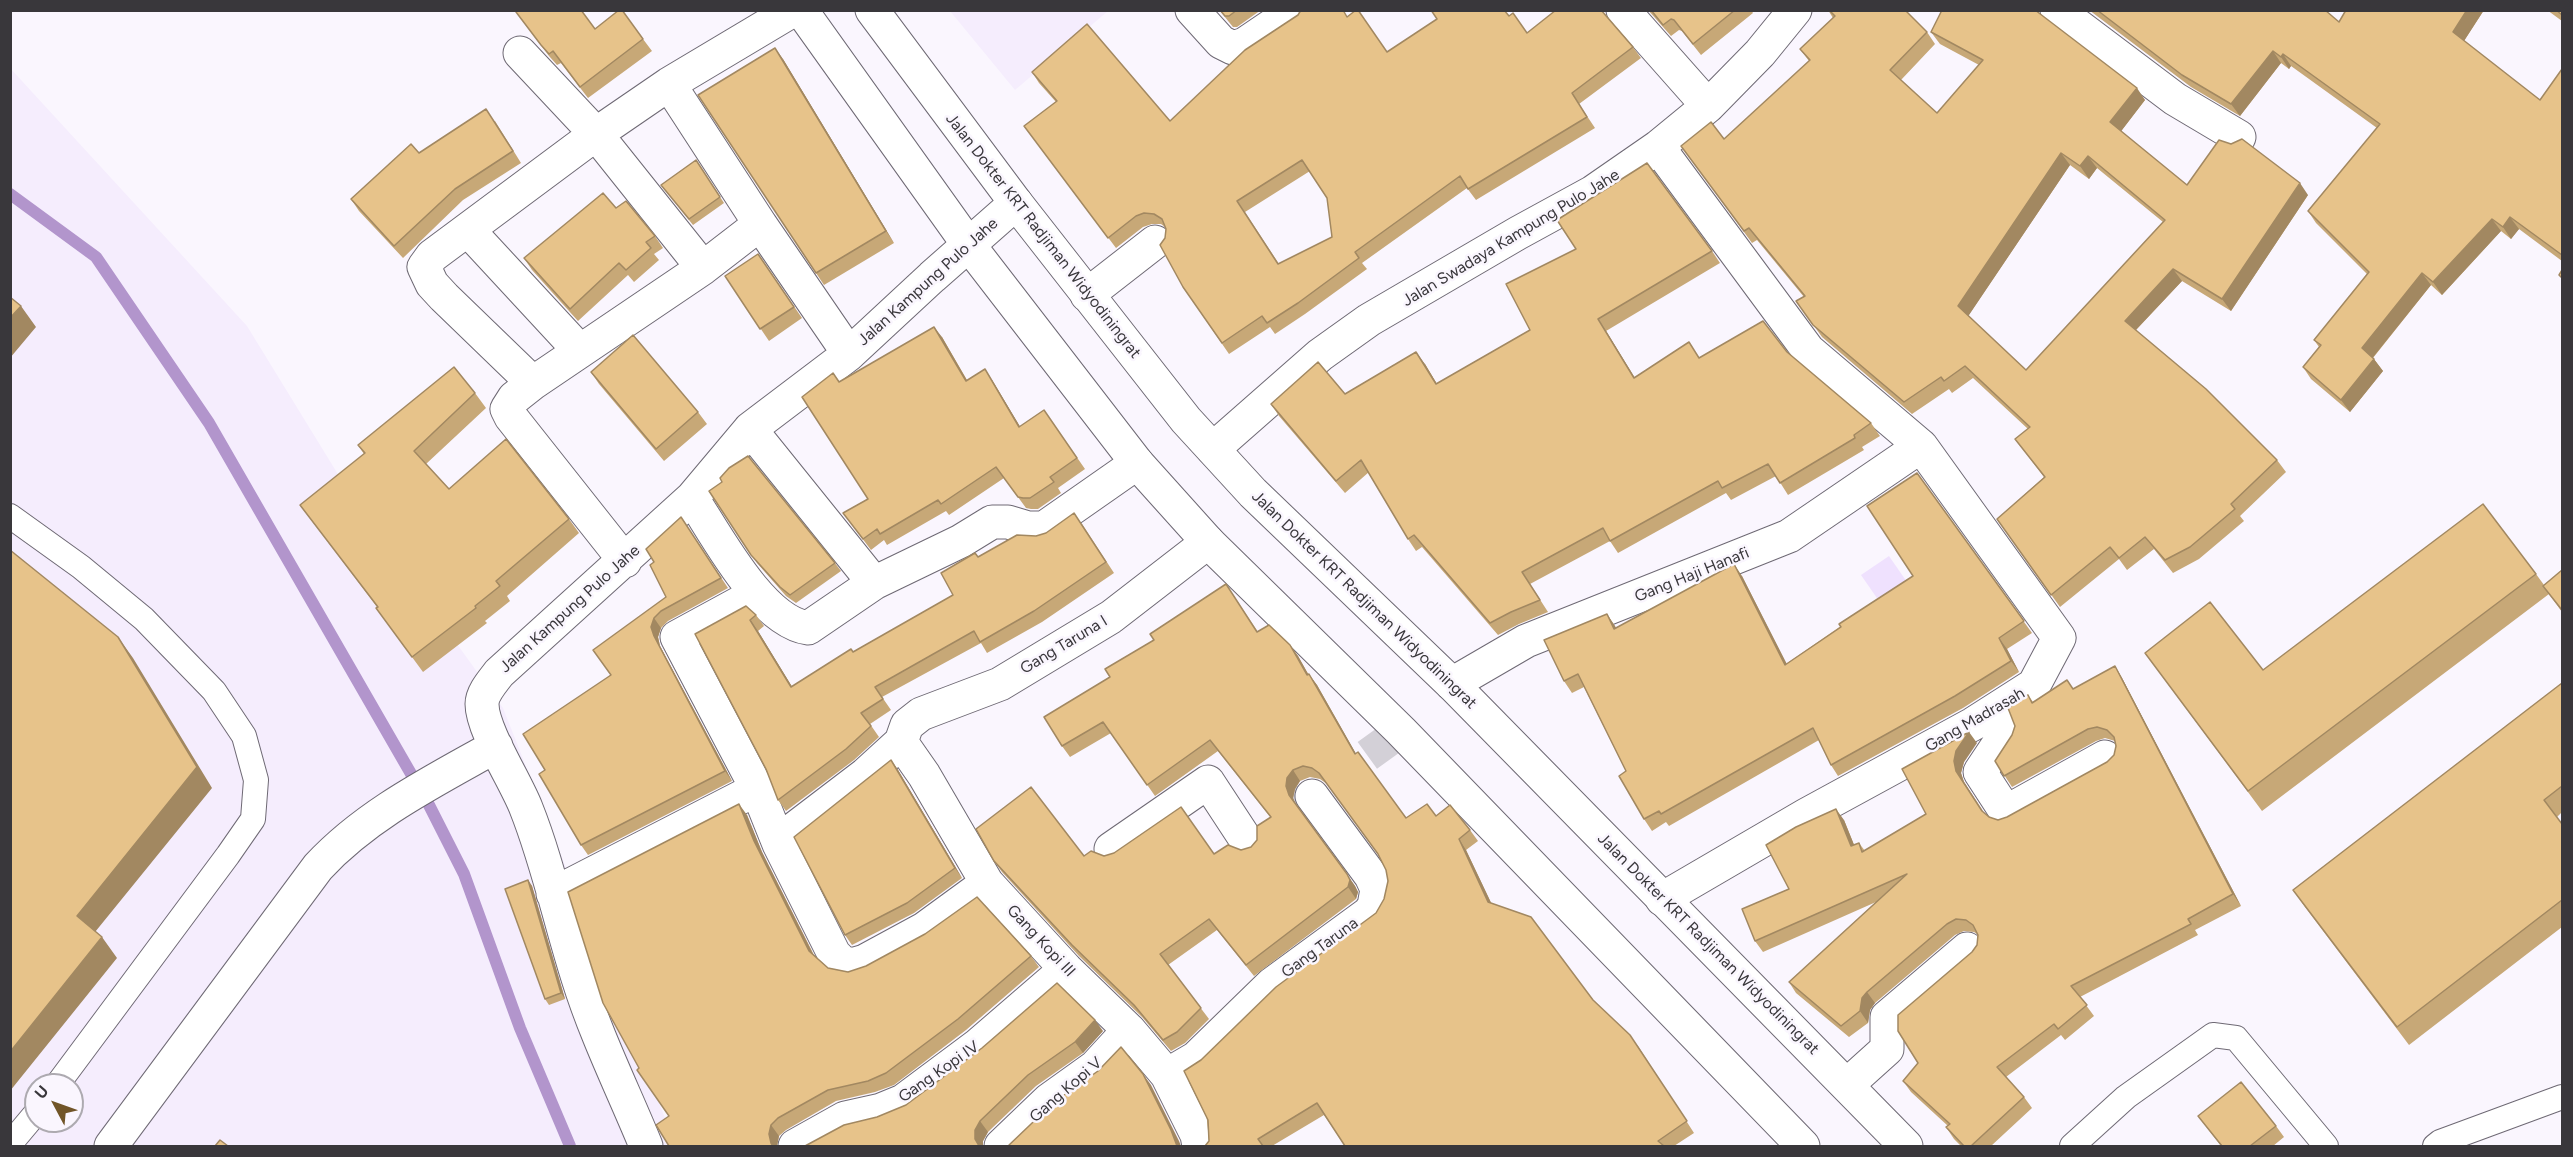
<!DOCTYPE html>
<style>
body{margin:0}
#map{position:relative;width:2573px;height:1157px;overflow:hidden;background:#faf6fe;font-family:Figtree,sans-serif}
canvas{display:block}
.frame{position:absolute;inset:0;border:12px solid #39373b;pointer-events:none}
.north{position:absolute;left:24px;top:1073px;width:60px;height:60px;box-sizing:border-box;background:#faf6fe;border:2px solid #adaab0;border-radius:50%;rotate:311deg;font-size:16px;font-weight:700;line-height:24px;text-align:center;color:#39373b}
.north::after{content:'';display:block;margin:auto;width:21px;height:27px;background:#715528;clip-path:polygon(50% 0,100% 100%,50% 72%,0 100%)}
</style>
<div id="map">
<canvas width="2573" height="1157"></canvas>
<div class="frame"></div>
<div class="north">U</div>
</div>
<script>
const ctx = document.querySelector('canvas').getContext('2d');
ctx.lineJoin = 'round';
function fillPath(path, color) {
  ctx.fillStyle = color;
  ctx.fill(path, 'evenodd');
}
function stroke(path, color, width, dash) {
  ctx.strokeStyle = color;
  ctx.lineWidth = width;
  ctx.lineCap = dash ? 'butt' : 'round';
  ctx.setLineDash(dash || []);
  ctx.stroke(path);
}
function drawText(font, color, halo, rows, align = 'center') {
  ctx.font = font + ' Figtree,sans-serif';
  ctx.lineWidth = 5;
  ctx.setLineDash([]);
  ctx.textBaseline = 'middle';
  ctx.strokeStyle = halo;
  ctx.fillStyle = color;
  for (const [text, x, y, turn = 0] of rows) {
    ctx.save();
    ctx.translate(x, y);
    ctx.rotate((+turn || 0) * Math.PI / 180);
    ctx.textAlign = isNaN(turn) ? turn : align;
    if (halo) ctx.strokeText(text, 0, 0);
    ctx.fillText(text, 0, 0);
    ctx.restore();
  }
}
fillPath(new Path2D(`
 M950 11H1108L1015 90Z
 M10 68 247 326 355 502 503 708 676 1146H11ZM36 1085H72V1121H36Z`), '#f5edfd');
fillPath(new Path2D(`
 M1889 556 1956 653 1928 672 1861 575Z`), '#efe1fe');
stroke(new Path2D(`
 M10 194 96 257 209 423 429 805 464 874 520 1028 570 1146`), '#b295cc', 12);
stroke(new Path2D(`
 M1288 813 1401 731`), '#d3d0d7', 33, [33, 16]);
const lane = new Path2D(`
 M10 516 81 567 144 619 214 691 244 736 256 780 253 819 228 855 57 1085
 M10 1144 36 1113
 M2072 1146 2126 1097 2213 1035 2236 1038 2326 1146
 M2435 1146 2440 1142 2562 1097`);
const street = new Path2D(`
 M1192 10 1221 42 1233 48 1245 44 1295 10
 M1623 10 1708 106
 M2057 10 2175 99 2239 137
 M520 53 596 134 432 256 424 267 432 284 444 297 533 383
 M669 84 760 224
 M1658 147 1808 350 1921 446 2059 638 2034 685 1973 724 1806 815 1662 899
 M468 230 580 351
 M703 268 760 224 849 354
 M1087 295 1155 242
 M750 429 874 583
 M1213 449 1320 355 1369 320 1518 233 1593 192 1658 147 1708 106 1760 53 1795 10
 M692 498C717 536 761 621 808 628L874 583 961 541 992 522H1008L1028 528H1044L1137 463
 M625 561 511 417 507 409 514 398 533 383 703 268 596 134 669 84 793 10
 M756 594 677 637 757 789 779 844 834 954 842 962 851 965 865 961 924 929 987 883
 M1452 684 1526 641 1789 536 1921 446
 M1991 713 2004 736 1980 772 2006 812 2105 757
 M779 844 790 832 866 774 901 742
 M1111 849 1208 782 1248 843
 M553 894 757 789
 M1167 1075 1196 1058 1272 984 1369 913 1374 906 1377 889 1371 876 1312 796
 M1847 1085 1887 1049V1017L1967 949
 M111 1146 318 867C367 814 434 781 496 746
 M646 1146C623 1090 596 1036 578 978 560 922 548 863 526 808 516 782 482 730 482 704 482 693 493 681 499 673L692 498 750 429 849 354 932 277 1016 203
 M795 1146 845 1118 881 1110 903 1101 978 1045 1066 969
 M1001 1146 1049 1100 1095 1067 1129 1030
 M1199 1146 1197 1135 1167 1075 1129 1030 1066 969 987 883 924 775 901 742 907 725 921 714 1000 684 1111 617 1208 542`);
const primary = new Path2D(`
 M801 10 968 244 1137 463 1208 542 1401 731 1803 1146
 M872 10 1016 203 1186 420 1253 493 1452 684 1906 1146`);
stroke(lane, '#6e6974', 26);
stroke(street, '#6e6974', 35);
stroke(primary, '#6e6974', 35);
stroke(lane, '#fff', 24);
stroke(street, '#fff', 33);
stroke(primary, '#fff', 33);
fillPath(new Path2D(`
 M1261 10 1237 27H1233L1220 11Z
 M1648 10H1751L1753 13 1701 55 1682 31 1679 30 1671 36Z
 M1828 10H1905L1927 32 1935 44 1901 80 1937 113 1979 65 1940 44 1931 32 2039 10V15L2145 100 2121 131 2187 185 2308 195 2231 311 2182 281 2136 330 2277 460 2286 472 2240 516 2244 521 2199 559 2173 573 2154 549 2127 570 2119 559 2060 607 1997 519 2044 477 2015 439 2028 429 1973 378 1952 393 1949 389 1912 414 1822 337 1796 301 1804 297 1757 240 1752 243 1690 158 1724 139 1809 61 1800 49 1833 18ZM2070 165 2089 179 2097 168 2163 222 2026 370 1968 316Z
 M2089 10H2325L2339 22 2346 10H2484L2464 41 2540 100 2562 69V261L2519 229 2511 239 2501 231 2442 295 2431 285 2373 358 2383 371 2350 412 2311 379 2303 367 2319 347 2314 340 2367 274 2316 223 2308 211 2377 128 2291 66 2289 69 2281 63 2240 116 2191 87Z
 M2547 10H2562V21Z
 M1605 14 1633 47 1641 58 1579 104 1595 128 1476 200 1467 188 1362 263 1367 269 1305 314 1275 334 1270 327 1229 354 1183 287 1165 238 1166 229 1165 227 1161 224H1152L1143 227 1116 248 1024 126 1056 102 1039 83 1032 72 1170 121 1298 15 1347 17 1387 52 1509 16 1527 33ZM1310 171 1327 198 1332 237 1279 264 1245 212Z
 M525 24 595 29 643 39 652 51 588 98 561 63 557 65 549 56Z
 M783 59 894 243 824 285 816 273Z
 M495 121 521 163 463 200 403 258 359 211 351 199 419 153Z
 M696 160 724 203 693 225 661 185Z
 M616 208 655 236 663 248 654 254 659 260 634 282 628 275 578 321 532 270 524 258Z
 M1712 251 1720 263 1606 331 1635 378 1700 358 1787 352 1871 423 1880 436 1862 447 1864 450 1788 495 1776 476 1731 500 1726 493 1618 553 1610 541 1530 584 1548 612 1519 624 1498 635 1422 547 1416 551 1408 539 1369 472 1345 493 1279 416 1271 404 1345 394 1425 364 1437 384 1530 330Z
 M758 254 802 318 769 341 725 276Z
 M942 337 967 380H992L1020 427 1044 410 1085 469 1058 488 1061 493 1038 509H1031L1026 508 1004 478 949 515 946 511 887 545 884 540 871 550 843 513 868 499 833 373 840 382Z
 M591 372 698 412 707 424 664 461 599 384Z
 M475 393 486 408 426 464 449 489 569 519 579 533 507 596 510 601 485 621 487 623 423 672 376 608 377 607 300 505 364 454 358 445Z
 M1917 473 2032 633 2007 649 2019 672 1963 708 1838 776 1831 765 1819 740 1669 826 1666 822 1652 831 1644 819 1626 771 1584 687 1572 693 1564 681 1607 614 1616 628 1742 576 1786 664 1913 576Z
 M709 491 835 563 841 571 796 603 786 596 757 563Z
 M681 517 728 588 668 621 661 628 658 637 660 646 732 781 588 855 581 845 545 770 610 675 666 597 654 562Z
 M1082 524 1114 573 1042 622 987 653 981 643 882 697 891 710 870 724 879 737 854 760 786 811 778 800 766 769 695 634 756 615 764 626 758 631 792 687 953 595 978 557 1036 536Z
 M2562 570V612L2549 594 2262 811 2145 653 2263 670 2536 574 2544 585Z
 M1226 584 1258 632 1290 645 1298 656 1308 674 1317 685 1356 754 1406 818 1436 816 1470 830 1478 841 1466 850 1491 903 1593 1000 1638 1046 1694 1133 1674 1146H1345L1324 1115 1272 1146H1205L1209 1141 1201 1060 1376 913 1384 899 1388 881 1386 870 1379 855 1327 784 1320 779 1310 777 1300 781 1295 789 1293 798 1296 806 1355 886 1358 892 1356 899 1254 976 1217 930 1168 965 1209 1019 1185 1043 1171 1051 1142 1017 1079 956 1002 872 994 861 1084 856H1104L1214 854 1241 850 1251 847 1257 840 1271 818 1218 751 1155 796 1111 733 1070 757 1062 746 1110 677 1154 640Z
 M2115 666 2122 678 2241 906 2195 930 2198 935 2080 997 2094 1016 2065 1040 2061 1035 2006 1077 2024 1097 2032 1108 1991 1146H1961L1954 1139 1946 1127 1948 1126 1911 1092 1903 1081 1918 1063 1972 952 1977 945V934L1974 932 1964 931 1955 935 1875 1003 1870 1010 1868 1023 1849 1037 1796 993 1789 982 1876 902 1763 952 1755 941 1789 889 1844 820 1854 845 1859 843 1865 851 1926 814 1977 743 1964 762 1961 773 1964 782 1984 813 1989 817 1998 820 2007 817 2107 762 2114 755 2116 746 2115 741 2105 738 2096 741 2012 787 1995 761 2012 735 2028 695 2033 702 2067 680 2073 689Z
 M2562 683V812L2557 817 2562 824V927L2409 1045 2305 907 2293 890Z
 M891 760 898 770 962 878 914 913 852 945 845 935Z
 M747 815 762 852 814 955 828 968 848 972 1031 956 1039 967 966 1030 894 1085 875 1092 836 1101 786 1130 779 1136 777 1146H669V1116L639 1068Z
 M528 880 532 886 565 999 549 1005 545 999Z
 M1103 1031 1083 1053 1036 1086 988 1132 983 1141V1146H805L877 1117Z
 M2198 1116 2276 1126 2284 1137 2273 1146H2221Z`), '#c7a877');
fillPath(new Path2D(`
 M2467 10H2484L2462 44 2453 32Z
 M775 48 783 59 894 243 886 231Z
 M2273 51 2281 63 2240 116 2231 104Z
 M2283 54 2291 66 2289 69 2281 57Z
 M2137 88 2145 100 2119 134 2110 122Z
 M2061 153 2070 165 1967 318 1958 306Z
 M2088 156 2097 168 2089 179 2080 166Z
 M2300 183 2308 195 2231 311 2222 299Z
 M2510 217 2519 229 2511 239 2503 227Z
 M2492 219 2501 231 2442 295 2433 282Z
 M2173 269 2182 281 2133 333 2125 321Z
 M2422 273 2431 285 2370 361 2362 348Z
 M21 306 36 327 10 358V318Z
 M1598 319 1606 331 1642 390 1634 378Z
 M934 327 942 337 973 391 966 381Z
 M1416 352 1425 364 1444 396 1436 384Z
 M2374 359 2383 371 2350 412 2341 400Z
 M985 369 992 380 1027 438 1019 427Z
 M1734 564 1742 576 1793 676 1785 665Z
 M1607 614 1615 626 1622 641 1614 629Z
 M654 618 661 628 658 637 660 646 732 781 725 771 654 636 651 627Z
 M750 620 758 631 799 698 791 687Z
 M118 637 133 658 212 788 91 937 77 916Z
 M1999 638 2007 649 2019 672 2011 661Z
 M1290 645 1298 656 1315 686 1307 675Z
 M2115 666 2122 678 2241 906 2233 894Z
 M1309 674 1317 685 1363 766 1355 754Z
 M1969 732 1977 743 1964 762 1961 773 1964 782 1990 822 1956 771 1954 761 1956 751Z
 M891 760 898 770 962 878 955 868Z
 M1293 770 1300 781 1295 789 1293 798 1297 807 1289 795 1286 786 1287 778Z
 M739 804 747 815 762 852 817 962 809 951 754 841Z
 M1836 809 1844 820 1859 857 1851 846Z
 M1459 839 1466 850 1496 913 1488 902Z
 M1347 874 1355 886 1358 892 1356 899 1348 887Z
 M528 880 532 886 565 999 561 993Z
 M102 937 117 958 10 1091V1052Z
 M1867 992 1875 1003 1870 1010 1868 1023 1860 1011 1862 998Z
 M1095 1020 1103 1031 1083 1053 1075 1042Z
 M1143 1074 1151 1085 1179 1141 1181 1146H1177Z
 M980 1121 988 1132 983 1141V1146H979L975 1139V1130Z
 M771 1125 779 1136 777 1146H773L771 1143 769 1134Z`), '#a28861');
const building = new Path2D(`
 M518 10H581L595 29 619 10H622L643 39 580 87 553 51 549 54 541 45 516 12Z
 M1237 10 1229 16H1225L1220 10Z
 M1301 10H1343L1347 17 1356 10H1358L1387 52 1437 19 1431 10H1504L1509 16 1513 13 1527 33 1556 10H1601L1633 47 1572 93 1587 117 1468 189 1460 176 1355 252 1359 258 1298 303 1267 323 1262 316 1222 343 1183 287 1160 245 1165 238 1166 229 1162 219 1154 214 1144 213 1136 216 1108 238 1024 126 1057 101 1032 72 1087 24 1170 121 1245 50 1298 15ZM1302 160 1327 198 1332 237 1278 264 1237 201Z
 M1651 10H1735L1693 44 1674 20 1671 19 1663 25Z
 M1829 10H1905L1927 32 1890 70 1937 113 1983 60 1931 32 1942 10H2035L2137 88 2110 122 2187 185 2219 140 2231 144 2242 139 2300 183 2222 299 2173 269 2125 321 2206 389 2277 460 2231 504 2235 509 2190 547 2165 560 2145 537 2119 558 2110 547 2051 595 1997 519 2045 477 2015 439 2030 427 1965 366 1944 381 1941 377 1904 402 1813 325 1796 301 1805 296 1749 228 1744 231 1681 146 1711 122 1724 139 1810 60 1800 49 1835 16ZM2061 153 2080 166 2088 156 2165 220 2026 370 1958 306Z
 M2097 10H2325L2339 22 2346 10H2467L2453 32 2540 100 2562 69V255L2510 217 2503 227 2492 219 2433 282 2422 273 2362 348 2374 359 2341 400 2303 367 2321 345 2314 340 2369 272 2308 211 2380 124 2283 54 2281 57 2273 51 2231 104 2182 75Z
 M2556 10H2562V15Z
 M775 48 886 231 816 273 698 95Z
 M486 109 513 151 455 189 394 246 351 199 411 144 419 153Z
 M696 160 720 197 689 219 661 185Z
 M1647 163 1712 251 1598 319 1634 378 1689 342 1699 358 1763 321 1787 352 1871 423 1854 435 1855 438 1780 483 1768 464 1722 488 1718 481 1610 541 1603 528 1522 572 1540 600 1511 612 1490 623 1414 535 1408 539 1361 460 1336 481 1271 404 1318 362 1345 394 1416 352 1436 384 1530 330 1506 284 1576 249 1557 220Z
 M603 193 616 208 626 201 655 236 646 242 651 248 626 270 619 263 570 309 524 258Z
 M758 254 794 307 760 329 725 276Z
 M2562 270V278L2559 275Z
 M10 297 21 306 10 318Z
 M934 327 966 381 985 369 1019 427 1044 410 1077 458 1050 477 1054 482 1030 498H1023L1018 497 996 467 941 504 938 500 880 534 877 529 863 539 843 513 868 499 802 397 833 373 839 382Z
 M633 335 698 412 656 449 591 372Z
 M454 367 475 393 414 451 449 489 506 439 569 519 496 581 500 586 475 606 476 608 412 657 376 608 378 607 300 505 365 453 358 445Z
 M748 456 835 563 790 595 780 587 751 555 709 491 722 482 720 478 729 468Z
 M1917 473 2024 621 1999 638 2011 661 1955 696 1831 765 1813 728 1661 814 1659 811 1644 819 1619 776 1626 771 1578 674 1564 681 1544 640 1607 614 1614 629 1734 564 1785 665 1841 627 1839 624 1913 576 1867 506Z
 M2483 504 2536 574 2248 791 2145 653 2210 602 2263 670Z
 M1074 513 1106 562 1034 611 980 642 974 631 875 687 883 699 861 713 871 726 846 749 778 800 766 769 695 634 746 606 756 615 750 620 791 687 851 649 853 652 953 595 941 573 975 553 978 557 1017 535 1036 536 1046 533Z
 M681 517 721 578 661 611 654 618 651 627 654 636 725 771 581 845 539 774 545 770 523 734 611 675 593 650 666 597 650 565 654 562 646 549Z
 M10 550 118 637 197 767 77 916 102 937 10 1052Z
 M2562 570V610L2543 586Z
 M1226 584 1257 632 1269 625 1290 645 1307 675 1309 674 1355 754 1358 752 1406 818 1427 804 1436 816 1450 805 1470 830 1459 839 1488 902 1531 917 1593 1000 1630 1035 1687 1121 1658 1141 1664 1146H1345L1317 1103 1258 1139 1263 1146H1205L1209 1141 1208 1120 1184 1071 1201 1060 1276 987 1376 913 1384 899 1388 881 1386 870 1378 854 1319 773 1312 768 1303 766 1293 770 1287 778 1286 786 1289 795 1347 874 1350 880 1348 887 1246 965 1209 919 1160 954 1201 1008 1177 1032 1163 1040 1134 1005 1072 945 994 861 976 829 1031 787 1084 856 1091 851 1104 856 1114 853 1181 807 1214 854 1228 845 1241 850 1251 847 1257 840V826L1271 817 1210 740 1147 785 1103 722 1062 746 1044 717 1110 677 1105 669 1154 640 1150 634Z
 M2115 666 2233 894 2188 919 2191 924 2071 986 2087 1005 2058 1029 2054 1024 1997 1067 2024 1097 1971 1146H1964L1946 1127 1950 1124 1903 1081 1918 1063 1898 1031V1015L1972 952 1977 945 1978 935 1973 925 1966 920 1956 919 1947 924 1867 992 1862 998 1860 1011 1841 1026 1789 982 1907 874 1755 941 1742 909 1789 889 1766 845 1796 827 1836 809 1851 846 1859 843 1862 852 1926 814 1902 769 1969 732 1956 751 1954 761 1956 771 1982 811 1989 817 1998 820 2007 817 2107 762 2114 755 2116 746 2114 737 2107 730 2097 727 2088 729 2004 776 1995 761 2012 735 2015 726 2008 708 2028 695 2032 703 2067 680 2073 689Z
 M2562 683V786L2544 800 2562 824V900L2397 1027 2293 890Z
 M891 760 955 868 907 903 845 935 794 837Z
 M739 804 754 841 809 951 828 968 848 972 866 966 925 934 977 897 1031 956 958 1019 886 1073 868 1081 828 1090 778 1118 771 1125 769 1134 771 1143 773 1146H669L656 1125 669 1116 637 1070 639 1068 603 1003 568 892Z
 M528 880 561 993 545 999 505 889Z
 M1057 983 1095 1020 1075 1042 1028 1075 980 1121 975 1130V1139L979 1146H805L844 1125 877 1117 906 1105 982 1048Z
 M1121 1047 1143 1074 1171 1130 1177 1146H1008L1053 1103 1098 1071Z
 M2241 1082 2276 1126 2250 1146H2222L2198 1116Z
 M220 1140 228 1146H215Z`);
fillPath(building, '#e7c38a');
stroke(building, '#a28861', 1.5);
drawText('16px', '#39373b', '#faf6fe', [
 ["Jalan Dokter KRT Radjiman Widyodiningrat",1043,236,52],
 ["Jalan Swadaya Kampung Pulo Jahe",1511,238,-31],
 ["Jalan Kampung Pulo Jahe",928,282,-42],
 ["Gang Haji Hanafi",1692,575,-22],
 ["Jalan Dokter KRT Radjiman Widyodiningrat",1364,600,44],
 ["Jalan Kampung Pulo Jahe",570,609,-42],
 ["Gang Taruna I",1064,645,-31],
 ["Gang Madrasah",1975,720,-30],
 ["Gang Kopi III",1041,941,47],
 ["Jalan Dokter KRT Radjiman Widyodiningrat",1708,944,45],
 ["Gang Taruna",1320,948,-36],
 ["Gang Kopi IV",939,1072,-35],
 ["Gang Kopi V",1066,1090,-41]
]);
</script>
